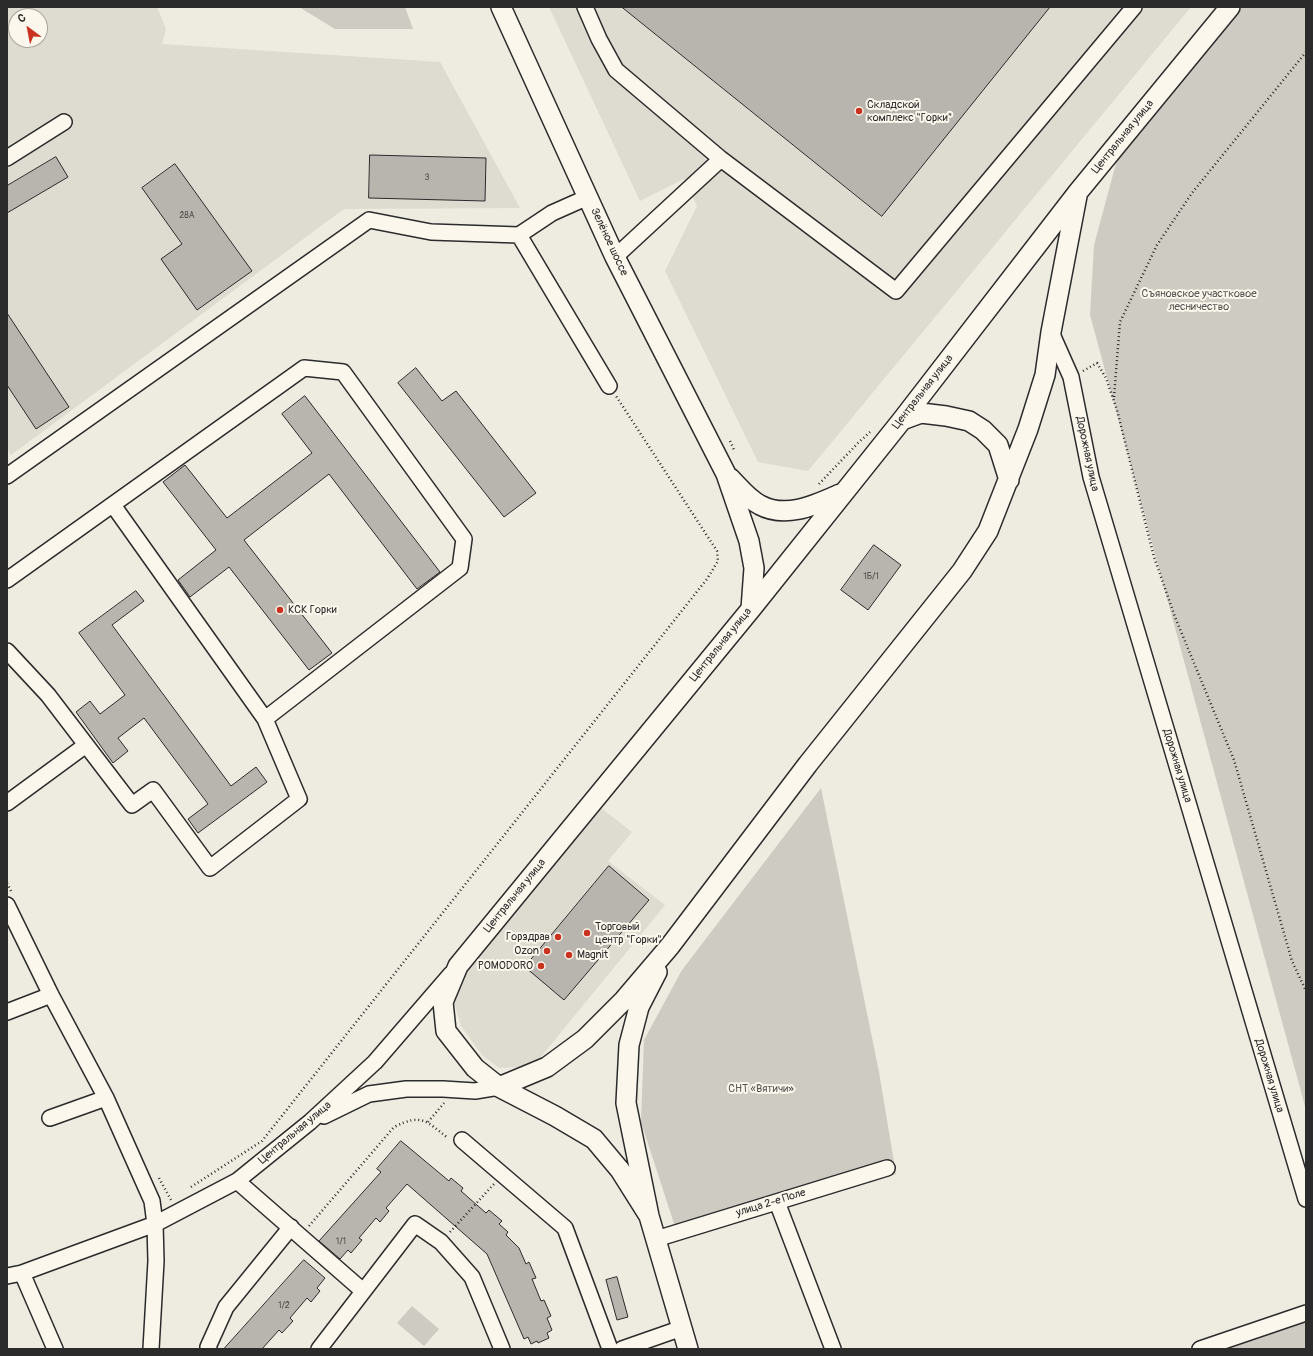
<!DOCTYPE html>
<meta charset="utf-8">
<style>
body{margin:0}
#map{position:relative;width:1313px;height:1356px;overflow:hidden;background:#eeebe0;font-family:Pangolin,sans-serif}
canvas{display:block}
.frame{position:absolute;inset:0;border:8px solid #2b2b2b;pointer-events:none}
.north{position:absolute;left:8px;top:8px;width:40px;height:40px;box-sizing:border-box;background:#fbf7ec;border:1px solid #a8a59f;border-radius:50%;rotate:328deg;font-size:11px;font-weight:700;line-height:16px;text-align:center;color:#2b2b2b}
.north::after{content:'';display:block;margin:auto;width:14px;height:18px;background:#c8321e;clip-path:polygon(50% 0,100% 100%,50% 72%,0 100%)}
</style>
<div id="map">
<canvas width="1313" height="1356"></canvas>
<div class="frame"></div>
<div class="north">С</div>
</div>
<script>
const ctx = document.querySelector('canvas').getContext('2d');
ctx.lineJoin = 'round';
function fillPath(path, color) {
  ctx.fillStyle = color;
  ctx.fill(path, 'evenodd');
}
function stroke(path, color, width, dash) {
  ctx.strokeStyle = color;
  ctx.lineWidth = width;
  ctx.lineCap = dash ? 'butt' : 'round';
  ctx.setLineDash(dash || []);
  ctx.stroke(path);
}
function drawText(font, color, halo, rows, align = 'center') {
  ctx.font = font + ' Pangolin,sans-serif';
  ctx.lineWidth = 4;
  ctx.setLineDash([]);
  ctx.textBaseline = 'middle';
  ctx.strokeStyle = halo;
  ctx.fillStyle = color;
  for (const [text, x, y, turn = 0] of rows) {
    ctx.save();
    ctx.translate(x, y);
    ctx.rotate((+turn || 0) * Math.PI / 180);
    ctx.textAlign = isNaN(turn) ? turn : align;
    if (halo) ctx.strokeText(text, 0, 0);
    ctx.fillText(text, 0, 0);
    ctx.restore();
  }
}
fillPath(new Path2D(`
 M7 7H157L166 29 162 44 440 62 520 208 344 209 11 455 7 448ZM16 16H40V40H16Z
 M549 7H1191L808 471 758 462 665 271 697 206 684 179 640 201Z
 M597 805 632 832 608 861 665 905 540 1058 519 1067 499 1068 482 1055 461 1026 453 998 464 971Z`), '#dedbd1');
fillPath(new Path2D(`
 M299 7H405L413 29H335Z
 M1242 7H1306V1110L1090 315 1094 245 1118 156Z
 M821 788 879 1072 896 1174 678 1236 641 1122 644 1040 682 970Z
 M412 1306 439 1329 424 1346 397 1323Z
 M1306 1320V1349H1219Z`), '#cecbc2');
const building = new Path2D(`
 M622 7H1050L882 216Z
 M370 155 486 158 485 201 369 198Z
 M56 157 68 177 7 213V186Z
 M175 164 252 271 197 310 161 259 182 244 142 188Z
 M7 313 69 407 36 429 7 385Z
 M416 368 442 401 456 391 536 493 504 517 398 383Z
 M305 396 440 572 417 589 329 474 244 540 332 653 309 670 229 567 190 597 178 580 216 550 163 482 185 465 227 518 312 453 282 414Z
 M874 545 901 565 868 610 841 590Z
 M136 591 144 601 112 625 231 786 256 767 267 782 198 833 188 819 208 804 144 718 118 738 128 751 113 763 76 712 90 701 100 714 125 695 79 633Z
 M609 866 649 900 564 1000 525 967Z
 M401 1141 449 1181 451 1178 463 1188 461 1191 486 1213 489 1210 502 1221 499 1224 508 1232 506 1235 519 1248 526 1264 529 1262 536 1278 532 1279 541 1301 544 1300 551 1316 547 1318 552 1330 547 1333 549 1338 538 1343 537 1341 531 1344 528 1337 524 1339 487 1254 407 1184 386 1208 389 1211 380 1222 376 1218 359 1238 362 1240 351 1253 348 1250 340 1259 319 1241 381 1172 377 1169Z
 M304 1260 325 1278 317 1288 320 1291 311 1302 307 1298 290 1318 293 1321 282 1333 279 1330 262 1349H224Z
 M617 1277 628 1317 617 1320 606 1280Z`);
fillPath(building, '#b8b5ae');
stroke(building, '#2b2b2b', 1);
const minor = new Path2D(`
 M585 7 599 39 616 70 721 159 896 291 1134 7
 M7 158 64 122
 M519 235 609 386
 M615 257 721 159
 M1051 332 1071 377 1091 477 1306 1199
 M7 476 369 220 431 232 519 235 552 213 588 197
 M7 580 304 368 343 372 464 539 460 568 265 719 113 505
 M7 651 48 695 132 805 153 790 210 868 299 799 265 719
 M7 803 86 745
 M7 905 51 995 106 1098 152 1201 155 1224 156 1261 151 1349
 M7 1012 51 995
 M324 1116 369 1094 406 1089H443L475 1091 499 1087
 M50 1118 106 1098
 M462 1140 565 1228 610 1349
 M237 1181 363 1291
 M777 1202 833 1349
 M656 1239 887 1168
 M22 1273 55 1349
 M7 1276 22 1273 155 1224 237 1181 310 1122 375 1062 451 974
 M209 1349 208 1347 226 1307 291 1227
 M319 1349 415 1224 441 1242 472 1277 502 1349
 M622 1349 682 1328
 M1200 1349 1306 1313`);
const major = new Path2D(`
 M501 7 615 257 726 474 749 541 754 568 751 609
 M902 420 921 413 946 416 969 421 983 430 998 445 1009 480
 M730 478C739 487 748 499 760 505 786 519 815 505 840 494
 M657 972 639 1007 629 1045 626 1103 649 1216 688 1349
 M499 1087 547 1067 585 1039 624 1000 670 946 808 764 962 571 988 531 1028 429 1045 375 1051 332 1077 196
 M649 1216 620 1170 594 1139 555 1116 499 1087 475 1068 446 1031 443 1002 458 966 751 609 902 420 1078 192 1230 7`);
stroke(minor, '#2b2b2b', 18);
stroke(major, '#2b2b2b', 22);
stroke(new Path2D(`
 M1083 371 1097 363 1106 378 1117 410 1154 557 1175 617 1234 760 1292 961 1306 991
 M1114 397 1120 322 1157 245 1192 193 1306 52
 M730 441 735 452
 M819 484 858 443 870 432
 M7 883 12 893
 M428 1122 444 1103
 M159 1178 171 1200
 M191 1187 262 1141 707 579 718 561 717 551 616 396
 M309 1226 394 1127C422 1113 426 1121 448 1138
 M450 1232 494 1184`), '#2b2b2b', 2.5, [1, 3]);
stroke(minor, '#fbf7ec', 15);
stroke(major, '#fbf7ec', 19);
for (const [x, y, r, color] of [
 [859,111,4,"#c8321e"],
 [280,610,4,"#c8321e"],
 [587,933,4,"#c8321e"],
 [558,937,4,"#c8321e"],
 [547,951,4,"#c8321e"],
 [569,955,4,"#c8321e"],
 [541,966,4,"#c8321e"]
]) {
  const dot = new Path2D();
  dot.arc(x, y, r, 0, 2 * Math.PI);
  ctx.fillStyle = color;
  ctx.fill(dot);
  stroke(dot, '#fbf7ec', 1.5);
}
drawText('9px', '#4e4e4c', null, [
 ["3",427,178],
 ["28А",187,216],
 ["1Б/1",871,577],
 ["1/1",341,1242],
 ["1/2",284,1306]
]);
drawText('11px', '#2b2b2b', '#fbf7ec', [
 ["Складской",867,105],
 ["комплекс \"Горки\"",867,118],
 ["КСК Горки",288,610],
 ["Торговый",595,927],
 ["центр \"Горки\"",595,940],
 ["Горздрав",550,937,"right"],
 ["Ozon",539,951,"right"],
 ["Magnit",577,955],
 ["POMODORO",533,966,"right"]
], 'left');
drawText('11px', '#2b2b2b', '#fbf7ec', [
 ["Центральная улица",1123,137,-51],
 ["Зелёное шоссе",609,242,65],
 ["Центральная улица",923,392,-52],
 ["Дорожная улица",1087,454,78],
 ["Центральная улица",721,645,-51],
 ["Дорожная улица",1177,766,73],
 ["Центральная улица",515,896,-51],
 ["Дорожная улица",1269,1076,73],
 ["Центральная улица",295,1133,-40],
 ["улица 2-е Поле",771,1203,-17]
]);
drawText('11px', '#545351', '#fbf7ec', [
 ["Съяновское участковое",1199,294],
 ["лесничество",1199,307],
 ["СНТ «Вятичи»",761,1089]
]);
</script>
